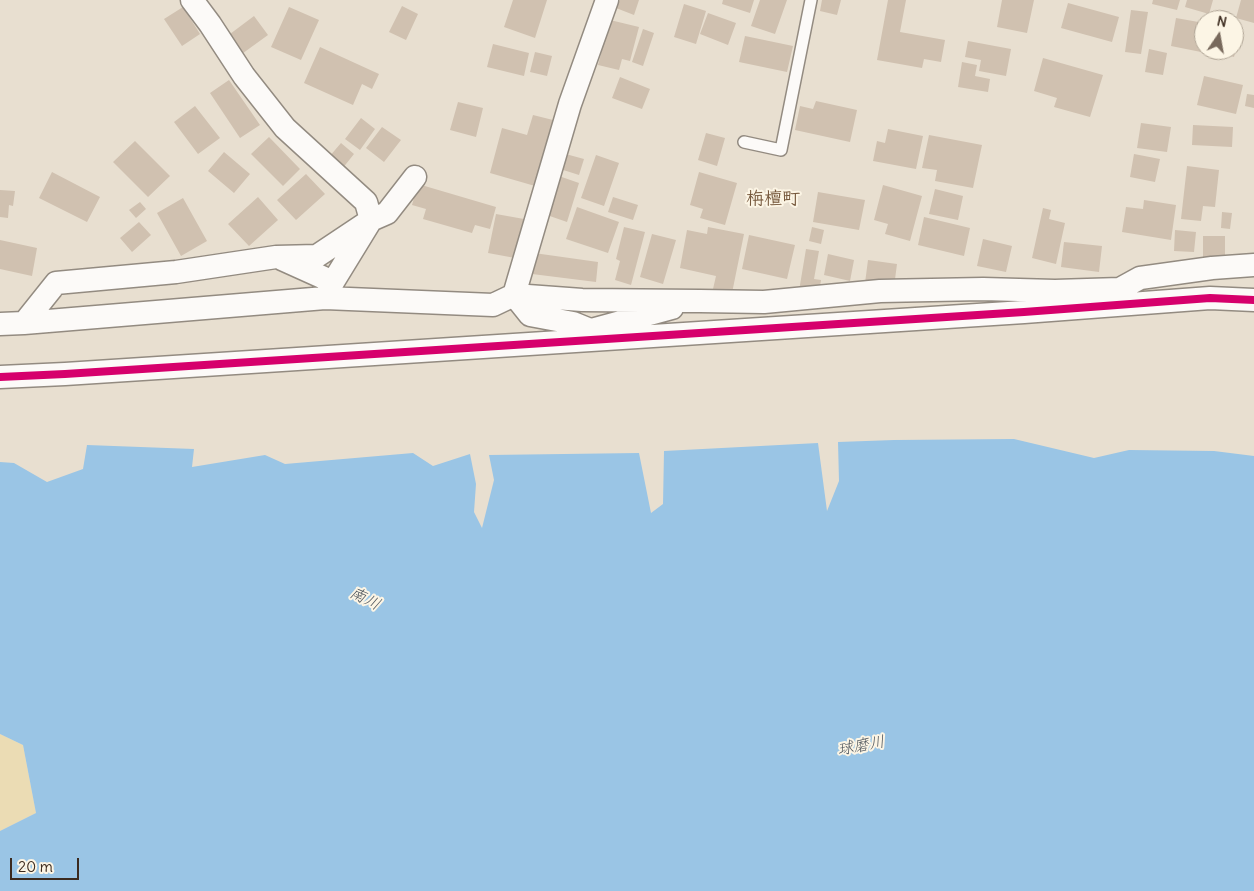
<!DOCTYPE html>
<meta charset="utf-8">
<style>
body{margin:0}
#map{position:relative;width:1254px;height:891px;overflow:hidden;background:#e8dfd0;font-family:Delius,sans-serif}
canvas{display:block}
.north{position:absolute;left:1194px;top:10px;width:50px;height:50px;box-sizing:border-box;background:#fcf5e5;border:1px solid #afa495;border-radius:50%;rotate:12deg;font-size:14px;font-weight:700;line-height:20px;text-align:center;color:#3b2a1e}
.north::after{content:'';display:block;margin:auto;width:18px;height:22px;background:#78695c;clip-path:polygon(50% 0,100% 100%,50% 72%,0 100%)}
.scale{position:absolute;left:10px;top:858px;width:69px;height:22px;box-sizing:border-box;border:2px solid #3b2a1e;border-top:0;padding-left:6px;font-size:15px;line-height:18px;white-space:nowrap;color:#3b2a1e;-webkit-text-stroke:4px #fcf5e5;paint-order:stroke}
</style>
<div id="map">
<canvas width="1254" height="891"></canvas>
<div class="north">N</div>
<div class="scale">20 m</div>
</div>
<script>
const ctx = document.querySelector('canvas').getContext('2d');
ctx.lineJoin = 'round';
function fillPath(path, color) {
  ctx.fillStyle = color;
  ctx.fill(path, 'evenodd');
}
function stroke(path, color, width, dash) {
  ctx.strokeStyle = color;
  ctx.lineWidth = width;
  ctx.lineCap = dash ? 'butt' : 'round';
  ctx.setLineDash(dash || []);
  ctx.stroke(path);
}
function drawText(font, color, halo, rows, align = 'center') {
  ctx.font = font + ' Delius,"Klee One",sans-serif';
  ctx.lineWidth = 4;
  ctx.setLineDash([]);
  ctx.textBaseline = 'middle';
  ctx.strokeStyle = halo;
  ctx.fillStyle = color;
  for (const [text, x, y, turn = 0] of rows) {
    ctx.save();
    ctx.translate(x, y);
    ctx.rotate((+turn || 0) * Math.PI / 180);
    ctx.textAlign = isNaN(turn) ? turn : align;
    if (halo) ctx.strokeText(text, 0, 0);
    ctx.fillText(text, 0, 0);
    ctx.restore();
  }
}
fillPath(new Path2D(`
 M0 734 23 745 36 813 0 831Z`), '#ebdcb4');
fillPath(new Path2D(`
 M1014 439 1094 458 1129 450 1214 451 1254 456V891H0V831L36 813 23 745 0 734V462L14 463 47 482 83 469 87 445 194 449 192 467 265 455 285 464 413 453 433 466 470 454 476 484 474 512 482 528 494 480 489 455 639 453 651 513 663 504 664 451 818 443 827 511 839 481 838 442 894 440Z`), '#9ac5e5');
fillPath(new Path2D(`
 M513 0H547L535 38 504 27Z
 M620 0H639L634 15 616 8Z
 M723 0H754L750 13 722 4Z
 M760 0H787L775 34 751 26Z
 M822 0H841L837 15 820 11Z
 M888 0H906L900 32 945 40 941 62 924 59 922 68 877 60Z
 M1002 0H1034L1027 33 997 27Z
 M1153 0H1180L1177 10 1152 4Z
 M1187 0H1213L1209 14 1185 7Z
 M1241 0H1254V23L1236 18Z
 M1068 3 1119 17 1112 42 1061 28Z
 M684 4 706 11 696 44 674 37Z
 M402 6 418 14 406 40 389 32Z
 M183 7 200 34 182 46 164 19Z
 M289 7 319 20 301 60 271 47Z
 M1131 10 1148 12 1141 54 1125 52Z
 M708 13 736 23 728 45 700 34Z
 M254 16 268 35 239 56 226 37Z
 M1176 18 1204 23V36L1201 52 1171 46Z
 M610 20 639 27 630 61 622 59 619 70 598 65Z
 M643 29 654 33 643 66 632 62Z
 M1234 33 1240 34 1234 57 1213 51 1234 50Z
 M745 36 793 46 787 72 739 62Z
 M968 41 1011 49 1006 76 979 71 981 60 965 57Z
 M493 44 529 53 524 76 487 67Z
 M320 47 379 74 372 89 362 84 353 105 304 83Z
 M1149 49 1167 53 1163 75 1145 72Z
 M535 52 552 56 547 76 530 72Z
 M1043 58 1103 75 1090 117 1054 107 1057 98 1034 91Z
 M962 62 977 65 975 76 990 79 988 92 958 87Z
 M1204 76 1243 85 1236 114 1197 105Z
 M620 77 650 89 642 109 612 98Z
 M229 80 260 125 240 138 210 93Z
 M1247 94 1254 95V108L1245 106Z
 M816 101 857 110 850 142 795 130 800 106 813 109Z
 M458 102 483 108 476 137 450 130Z
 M195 106 220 138 198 154 174 122Z
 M533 115 553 120 535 186 490 173 502 128 527 135Z
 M361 118 375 129 360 150 345 139Z
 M1141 123 1171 127 1167 152 1137 148Z
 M1193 125 1233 127 1232 147 1192 145Z
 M382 127 401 140 384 162 366 148Z
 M888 129 923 136 916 169 873 161 877 141 885 143Z
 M706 133 725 138 717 166 698 160Z
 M929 135 982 145 973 188 935 181 937 170 922 168Z
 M269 137 300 169 283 186 251 154Z
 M135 141 170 176 148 197 113 162Z
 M341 143 354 154 342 169 329 157Z
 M224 152 250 174 234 193 208 171Z
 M562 153 584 159 579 175 557 168Z
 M1134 154 1160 159 1155 182 1130 177Z
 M596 155 619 163 604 206 581 198Z
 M1187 166 1219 170 1215 207 1203 206 1201 221 1181 219Z
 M52 172 100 197 87 222 39 198Z
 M699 172 737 183 725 225 700 218 703 209 690 205Z
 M306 174 325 194 296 220 277 200Z
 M556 175 579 183 567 222 544 214Z
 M418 184 496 207 490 229 475 225 472 233 423 219 426 209 412 205Z
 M883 185 922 196 910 241 885 234 888 224 874 220Z
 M935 189 963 196 958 220 929 214Z
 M0 190 15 191 13 206 9 205 8 218 0 217Z
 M818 192 865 200 859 230 813 222Z
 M258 197 278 220 249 246 228 224Z
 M613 197 638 205 633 220 608 212Z
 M183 198 207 241 181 256 157 213Z
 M1144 200 1176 205 1171 240 1122 232 1126 207 1143 209Z
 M140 202 146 209 136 218 129 210Z
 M577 207 619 222 608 253 566 239Z
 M1043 208 1051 210 1049 219 1065 223 1056 264 1032 258Z
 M1222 212 1232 213 1230 229 1221 228Z
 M496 214 524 219 515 258 488 253Z
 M924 217 970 228 964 256 918 245Z
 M139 222 151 235 132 252 120 238Z
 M624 227 645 232 631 285 615 280 620 261 616 259Z
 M708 227 744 234 732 293 713 289 716 276 680 268 687 230 707 234Z
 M812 227 824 230 821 244 809 241Z
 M1175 230 1196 232 1194 252 1174 251Z
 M652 234 676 240 663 284 640 277Z
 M749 235 795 245 787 279 742 269Z
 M1203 236H1225V257H1203Z
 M983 239 1012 246 1006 272 977 266Z
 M0 240 37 248 32 276 0 269Z
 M1064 242 1102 246 1099 272 1061 267Z
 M806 249 819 251 814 279 821 280 819 294 799 291Z
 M534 253 598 262 596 282 532 274Z
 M828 254 854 260 850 281 824 275Z
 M868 260 897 264 894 287 865 283Z`), '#d0c1b0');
const service = new Path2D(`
 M744 142 781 150 811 0`);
const minor = new Path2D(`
 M282 259 333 282
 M514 295 582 300 700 301 764 302 880 291 983 289 1055 291 1120 289 1140 278 1212 268 1254 265
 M514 295 530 315 573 323 605 336
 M325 298 333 282 371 220 387 213 415 177
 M24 323 56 283 176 272 276 257 317 256 371 220 366 202 285 128 244 76 210 24 192 0
 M0 324 24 323 325 298 493 305 514 295 570 104 607 0
 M591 330 672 308
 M0 377 65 374 1024 312 1210 298 1254 300`);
stroke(service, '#938b81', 14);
stroke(minor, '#938b81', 25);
stroke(service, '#fcfaf8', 11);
stroke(minor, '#fcfaf8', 22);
stroke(new Path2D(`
 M0 377 65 374 1024 312 1210 298 1254 300`), '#d6006c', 8);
drawText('italic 16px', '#4e555c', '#fcf5e5', [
 ["南川",365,599,27],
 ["球磨川",861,746,-10]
]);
drawText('bold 18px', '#75573b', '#fcf5e5', [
 ["栴檀町",773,199]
]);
</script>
